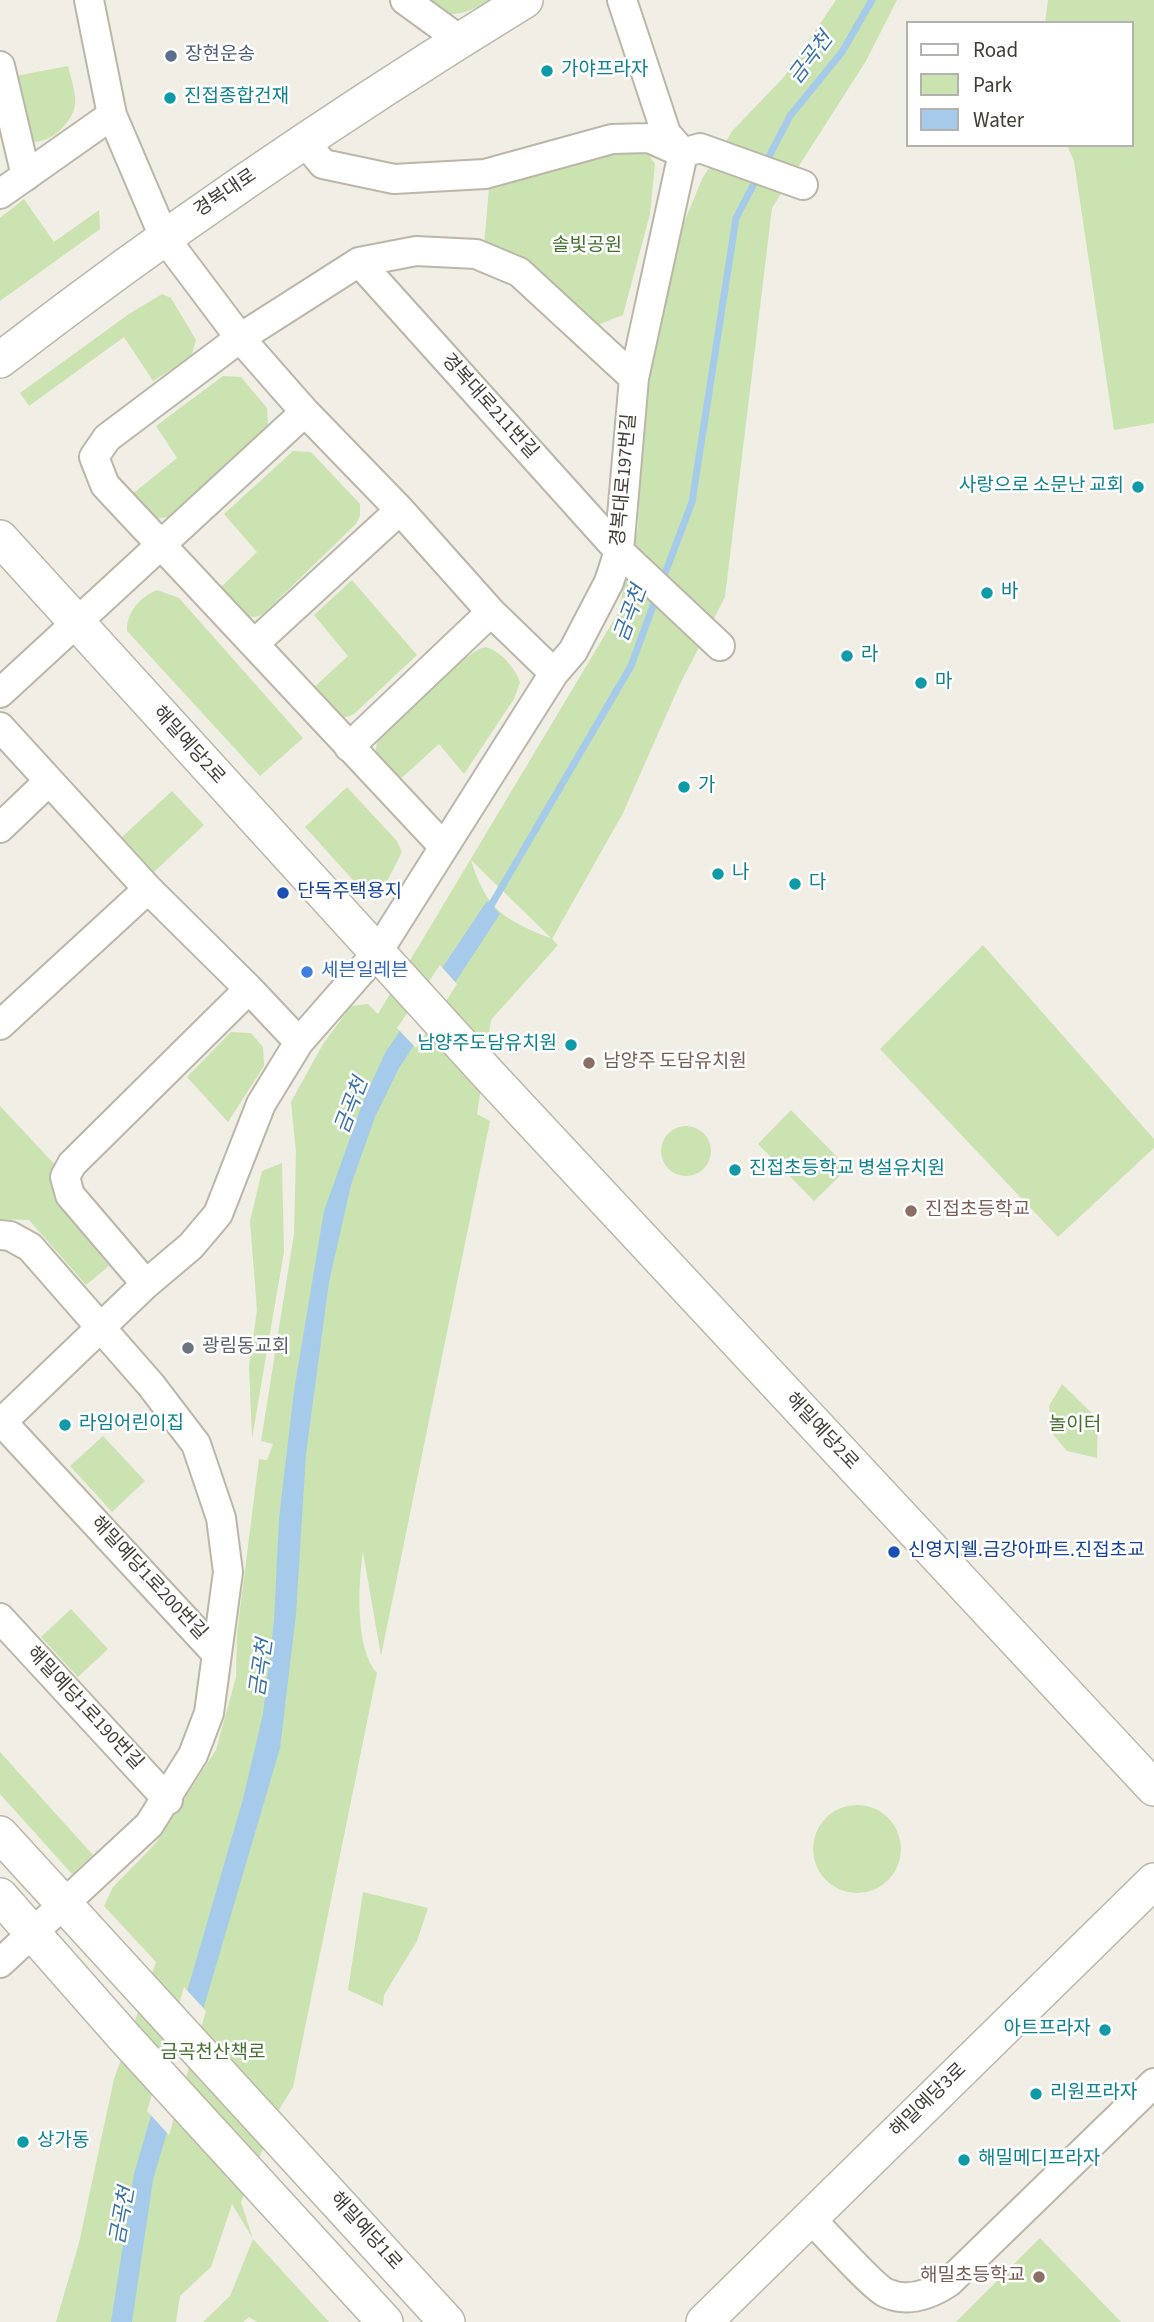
<!DOCTYPE html>
<meta charset="utf-8">
<style>
body{margin:0}
#map{position:relative;width:1154px;height:2322px;overflow:hidden;background:#f1eee5;font-family:"Source Sans 3",sans-serif}
canvas{display:block}
.legend{position:absolute;left:906px;top:21px;width:228px;height:126px;box-sizing:border-box;background:#fff;border:2px solid #b4b2ae;margin:0;padding:9px 12px;list-style:none;font-size:21px;color:#433e35}
.legend li{display:flex;align-items:center;gap:14px;height:35px}
.legend b{width:35px;border:2px solid #b4b2ae}
</style>
<div id="map">
<canvas width="1154" height="2322"></canvas>
<ul class="legend">
<li><b style="height:9px;background:#fff"></b>Road</li>
<li><b style="height:19px;background:#cae3b1"></b>Park</li>
<li><b style="height:19px;background:#a6cbea"></b>Water</li>
</ul>
</div>
<script>
const ctx = document.querySelector('canvas').getContext('2d');
ctx.lineJoin = 'round';
function fillPath(path, color) {
  ctx.fillStyle = color;
  ctx.fill(path, 'evenodd');
}
function stroke(path, color, width, dash) {
  ctx.strokeStyle = color;
  ctx.lineWidth = width;
  ctx.lineCap = dash ? 'butt' : 'round';
  ctx.setLineDash(dash || []);
  ctx.stroke(path);
}
function drawText(font, color, halo, rows, align = 'center') {
  ctx.font = font + ' "Source Sans 3","Noto Sans KR",sans-serif';
  ctx.lineWidth = 5;
  ctx.setLineDash([]);
  ctx.textBaseline = 'middle';
  ctx.strokeStyle = halo;
  ctx.fillStyle = color;
  for (const [text, x, y, turn = 0] of rows) {
    ctx.save();
    ctx.translate(x, y);
    ctx.rotate((+turn || 0) * Math.PI / 180);
    ctx.textAlign = isNaN(turn) ? turn : align;
    if (halo) ctx.strokeText(text, 0, 0);
    ctx.fillText(text, 0, 0);
    ctx.restore();
  }
}
fillPath(new Path2D(`
 M392 0H491C449 25 435 12 392 0Z
 M836 0H897L866 61 772 208 725 597 680 684 623 813 552 939 558 945 491 1020 477 1114 490 1121 381 1656 363 1552C358 1584 355 1649 377 1673L293 2087 280 2108 241 2202 253 2239 329 2322H257L249 2317 243 2322H203L230 2296 253 2239 232 2204 211 2267 180 2296 176 2322H56L79 2243 114 2079 156 1962 104 1906 113 1887 156 1843 216 1750 236 1677 237 1633 259 1459 267 1460 273 1444 261 1441 294 1234 296 1152 291 1102 323 1044 351 1006 368 1004 378 1014 618 613 638 527 643 383 671 254 702 179 733 130 784 77ZM471 860 550 937V938C504 920 486 909 471 860Z
 M1048 0H1154V423L1114 430 1074 161 1067 145H1131V23H1045Z
 M68 66C74 92 83 106 63 127 55 136 46 141 34 142L30 136 16 76Z
 M643 147 655 164 650 214 623 315 592 327 525 258 484 245 490 177Z
 M24 199 54 242 99 210 100 229 0 301V218Z
 M162 294 171 298 196 340 191 357 153 381 124 337 29 406 20 393 129 314Z
 M223 376 241 377 267 408 268 425 170 517 151 519 131 495 177 458 156 426Z
 M293 451 311 452 360 504V516L356 524 263 614C245 625 230 602 218 590L257 552 224 514Z
 M352 580 417 655 354 714C334 725 323 706 309 692L348 656 314 615Z
 M157 590 179 598 303 738 260 776 127 631C126 613 141 596 157 590Z
 M486 647C501 652 515 667 520 682L514 699 464 774 439 744 396 783 375 757 377 741 464 659 479 649Z
 M347 787 397 841 402 852 381 893 374 897 362 890 305 827Z
 M172 791 204 825 154 872 122 837Z
 M983 945 1154 1139V1148L1058 1237 880 1049Z
 M231 1032 251 1033 263 1047 264 1066 228 1122 187 1077Z
 M0 1106 59 1169 54 1198 109 1266 86 1285 29 1220 0 1219Z
 M791 1110 848 1168 814 1201 758 1144Z
 M661 1151a25 25 0 1 1 50 0a25 25 0 1 1-50 0Z
 M282 1163 284 1252 252 1438 249 1366 257 1310 250 1221 262 1171Z
 M1062 1384 1098 1419 1097 1458 1067 1451 1052 1433 1049 1406Z
 M103 1436 145 1481 112 1512 70 1466Z
 M71 1609 108 1649 78 1677 41 1637Z
 M0 1752 93 1855 72 1874 0 1794Z
 M813 1849a44 44 0 1 1 88 0a44 44 0 1 1-88 0Z
 M363 1892 428 1908 417 1941 384 1995 383 2006 348 1990Z
 M1040 2238 1121 2322H956Z`), '#cae3b1');
fillPath(new Path2D(`
 M487 901 500 914 399 1068 375 1117 351 1185 329 1282 306 1454 296 1614 280 1748 153 2180 132 2322H111L134 2174 243 1799 263 1714 274 1621 279 1518 294 1391 324 1211 364 1099 385 1053Z`), '#a6cbea');
fillPath(new Path2D(`
 M440 965 457 984 416 1048 397 1028Z
 M184 1987 206 2011 169 2135 147 2111Z`), '#f1eee5');
stroke(new Path2D(`
 M764 166 790 116 842 52 872 0
 M661 584 692 502 736 218 758 176
 M486 914 631 666 657 595`), '#a6cbea', 7);
const minor = new Path2D(`
 M89 0 112 115 164 237 240 338 305 412 400 510 491 612 554 673
 M405 0 460 40
 M0 66 26 176
 M304 141 323 164 394 179 485 174 612 139 649 138 683 153 700 148 803 185
 M0 194 112 115
 M359 262 619 551 720 646
 M254 644 400 510
 M0 693 305 412
 M0 727 148 889 249 989
 M349 747 491 612
 M0 828 49 781
 M443 846 105 485 94 457 107 438 240 338 359 262 416 251 476 254 519 272 634 378
 M0 1025 148 889
 M0 1235 10 1236 30 1247 151 1385 196 1444 221 1518 228 1572 209 1713 193 1755 149 1825 0 1963
 M146 1284 70 1195 65 1177 72 1164 249 989 299 1042
 M2 1422 217 1654
 M0 1424 146 1284 191 1246 218 1214 261 1104 299 1042 377 953 554 673 573 651 609 582 619 551 634 378 683 153 666 133 622 0
 M0 1618 168 1800
 M810 2218C824 2232 873 2287 886 2293 908 2303 931 2294 949 2282L1154 2083`);
const tertiary = new Path2D(`
 M0 360C168 230 344 111 525 0
 M0 538 489 1075 1154 1788
 M0 1834 447 2322
 M0 1896 125 2038 385 2322
 M704 2322 1154 1881`);
stroke(minor, '#bcb6a9', 32);
stroke(tertiary, '#bcb6a9', 38);
stroke(minor, '#fff', 28);
stroke(tertiary, '#fff', 35);
for (const [x, y, r, color] of [
 [171,56,7,"#5c6f8a"],
 [547,71,7,"#0f9aa8"],
 [170,98,7,"#0f9aa8"],
 [1138,487,7,"#0f9aa8"],
 [987,593,7,"#0f9aa8"],
 [847,656,7,"#0f9aa8"],
 [921,683,7,"#0f9aa8"],
 [684,787,7,"#0f9aa8"],
 [718,874,7,"#0f9aa8"],
 [795,884,7,"#0f9aa8"],
 [283,893,7,"#1a4fb4"],
 [307,972,7,"#3f7fe0"],
 [571,1045,7,"#0f9aa8"],
 [589,1063,7,"#8d6e63"],
 [735,1170,7,"#0f9aa8"],
 [911,1211,7,"#8d6e63"],
 [188,1348,7,"#6b7280"],
 [65,1425,7,"#0f9aa8"],
 [894,1552,7,"#1a4fb4"],
 [1105,2030,7,"#0f9aa8"],
 [1036,2094,7,"#0f9aa8"],
 [23,2142,7,"#0f9aa8"],
 [964,2160,7,"#0f9aa8"],
 [1039,2277,7,"#8d6e63"]
]) {
  const dot = new Path2D();
  dot.arc(x, y, r, 0, 2 * Math.PI);
  ctx.fillStyle = color;
  ctx.fill(dot);
  stroke(dot, '#fff', 2.5);
}
drawText('19px', '#4e5e75', '#fff', [
 ["장현운송",185,56]
], 'left');
drawText('19px', '#0d838f', '#fff', [
 ["가야프라자",561,71],
 ["진접종합건재",184,98],
 ["사랑으로 소문난 교회",1124,487,"right"],
 ["바",1001,593],
 ["라",861,656],
 ["마",935,683],
 ["가",698,787],
 ["나",732,874],
 ["다",809,884],
 ["남양주도담유치원",557,1045,"right"],
 ["진접초등학교 병설유치원",749,1170],
 ["라임어린이집",79,1425],
 ["아트프라자",1091,2030,"right"],
 ["리원프라자",1050,2094],
 ["상가동",37,2142],
 ["해밀메디프라자",978,2160]
], 'left');
drawText('19px', '#433e35', '#fff', [
 ["경복대로",226,194,-34],
 ["경복대로211번길",489,407,48],
 ["경복대로197번길",625,480,-85],
 ["해밀예당2로",188,746,48],
 ["해밀예당2로",821,1432,47],
 ["해밀예당1로200번길",148,1579,47],
 ["해밀예당1로190번길",84,1709,47],
 ["해밀예당3로",929,2101,-44],
 ["해밀예당1로",365,2232,48]
]);
drawText('19px', '#44702e', '#fff', [
 ["솔빛공원",587,247],
 ["놀이터",1075,1426],
 ["금곡천산책로",213,2054]
]);
drawText('19px', '#164399', '#fff', [
 ["단독주택용지",297,893],
 ["신영지웰.금강아파트.진접초교",908,1552]
], 'left');
drawText('19px', '#366cbe', '#fff', [
 ["세븐일레븐",321,972]
], 'left');
drawText('19px', '#785e54', '#fff', [
 ["남양주 도담유치원",603,1063],
 ["진접초등학교",925,1211],
 ["해밀초등학교",1025,2277,"right"]
], 'left');
drawText('19px', '#5b616d', '#fff', [
 ["광림동교회",202,1348]
], 'left');
drawText('italic 21px', '#3872a6', '#fff', [
 ["금곡천",812,59,-53],
 ["금곡천",632,614,-70],
 ["금곡천",353,1106,-69],
 ["금곡천",263,1668,-82],
 ["금곡천",124,2216,-80]
]);
</script>
